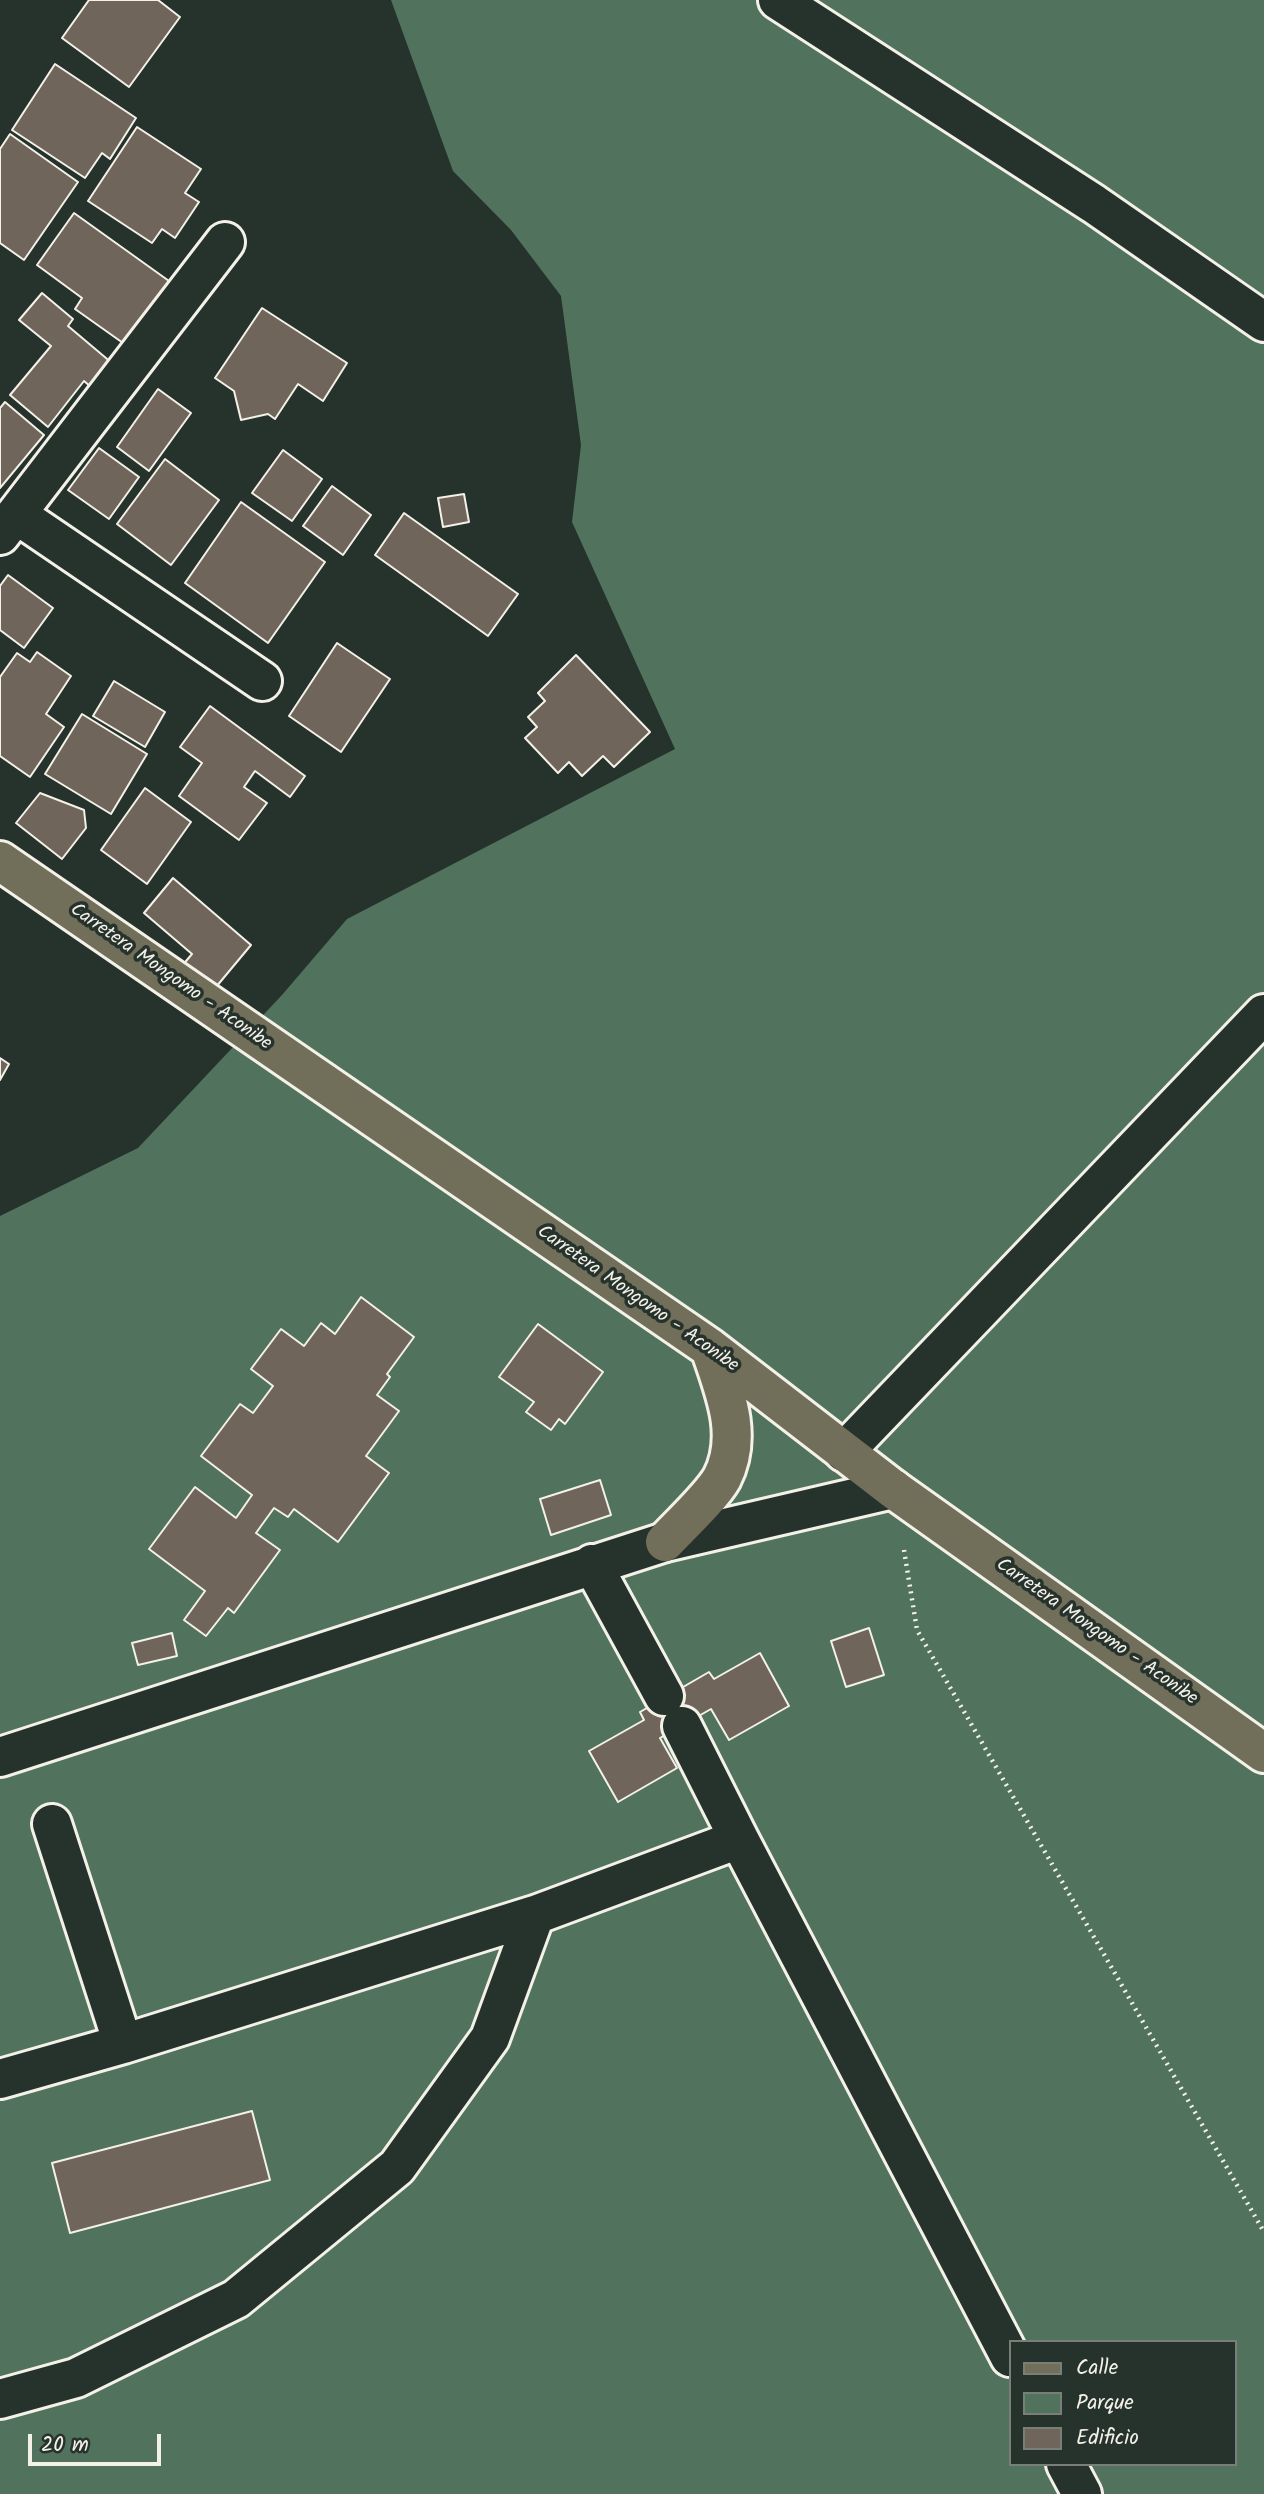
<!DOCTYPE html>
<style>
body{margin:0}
#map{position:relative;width:1264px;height:2494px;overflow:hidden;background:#26332d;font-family:Kalam,sans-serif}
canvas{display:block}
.legend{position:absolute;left:1009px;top:2340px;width:228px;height:126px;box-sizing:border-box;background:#26332d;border:2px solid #787f78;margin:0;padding:9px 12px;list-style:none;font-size:21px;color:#f4f1e8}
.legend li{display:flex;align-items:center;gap:14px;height:35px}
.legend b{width:35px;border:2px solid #787f78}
.scale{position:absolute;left:28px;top:2434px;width:133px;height:32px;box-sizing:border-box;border:4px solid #f4f1e8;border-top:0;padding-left:9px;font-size:21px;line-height:24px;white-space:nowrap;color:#f4f1e8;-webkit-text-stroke:5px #26332d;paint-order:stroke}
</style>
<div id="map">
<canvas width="1264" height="2494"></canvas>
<ul class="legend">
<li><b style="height:9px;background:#716e59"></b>Calle</li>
<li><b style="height:19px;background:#51725c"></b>Parque</li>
<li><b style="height:19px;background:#70655a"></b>Edificio</li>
</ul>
<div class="scale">20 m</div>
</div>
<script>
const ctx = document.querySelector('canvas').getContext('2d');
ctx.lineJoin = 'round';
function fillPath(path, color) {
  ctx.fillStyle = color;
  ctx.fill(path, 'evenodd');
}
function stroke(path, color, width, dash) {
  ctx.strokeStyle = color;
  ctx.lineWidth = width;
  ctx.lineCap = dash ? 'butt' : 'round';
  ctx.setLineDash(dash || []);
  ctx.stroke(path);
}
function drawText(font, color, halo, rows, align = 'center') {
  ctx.font = font + ' Kalam,sans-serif';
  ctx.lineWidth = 7;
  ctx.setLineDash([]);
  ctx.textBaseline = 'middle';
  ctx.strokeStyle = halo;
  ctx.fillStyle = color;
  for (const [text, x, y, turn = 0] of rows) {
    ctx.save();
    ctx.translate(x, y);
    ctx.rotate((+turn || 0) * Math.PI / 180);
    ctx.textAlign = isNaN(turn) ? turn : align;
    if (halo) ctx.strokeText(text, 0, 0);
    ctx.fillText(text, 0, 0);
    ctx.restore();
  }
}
fillPath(new Path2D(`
 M391 0H1264V2494H0V1216L138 1148 282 995 347 919 675 749 572 522 581 445 561 296 511 230 453 171ZM1010 2342H1234V2464H1010Z`), '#51725c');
const building = new Path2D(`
 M89 0H158L180 17 129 87 62 38Z
 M55 64 136 118 110 159 102 153 85 178 12 130Z
 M137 127 201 169 185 193 199 202 175 238 162 229 152 243 88 201Z
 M10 134 78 182 24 260 0 243V149Z
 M74 213 176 286 155 316 147 310 123 343 75 309 82 298 37 265Z
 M42 293 73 319 68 326 119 369 99 394 84 381 48 427 10 395 51 346 19 320Z
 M262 308 347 363 323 401 298 384 275 419 268 414 241 420 234 391 215 378Z
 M158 389 191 413 149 471 117 447Z
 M5 402 44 435 0 488V408Z
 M99 448 139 477 109 519 68 490Z
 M283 450 322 479 292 521 252 493Z
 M165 459 219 500 171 565 117 524Z
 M332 486 371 515 343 555 303 526Z
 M464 494 469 522 443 527 438 498Z
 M241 502 325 562 268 643 185 583Z
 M404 513 518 594 488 636 375 555Z
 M8 575 53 608 24 648 0 630V586Z
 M337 643 390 679 341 752 289 716Z
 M37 652 71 676 46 714 64 727 30 777 0 756V677L17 653 30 662Z
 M576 655 650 732 614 767 603 756 582 776 569 762 558 773 525 738 537 727 528 717 545 701 538 693Z
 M114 681 165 712 145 747 93 716Z
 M210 706 305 776 290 797 255 771 244 787 267 803 239 840 179 796 202 763 180 747Z
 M82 714 147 754 111 814 45 774Z
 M145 788 191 822 147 884 101 850Z
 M40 793 84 810 86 828 62 859 16 823Z
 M173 878 251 945 211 993 181 967 192 954 144 913Z
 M0 1058 9 1064 0 1080Z
 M361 1297 414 1337 387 1374 390 1377 377 1395 399 1411 366 1456 389 1473 338 1542 294 1509 288 1517 274 1508 256 1533 280 1550 234 1613 228 1608 206 1636 184 1620 205 1591 149 1549 195 1487 236 1518 252 1495 201 1456 240 1404 253 1413 273 1386 251 1369 281 1329 304 1346 321 1323 335 1334Z
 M538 1324 603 1372 565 1424 559 1419 551 1430 526 1412 534 1402 499 1377Z
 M600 1480 611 1515 551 1535 540 1499Z
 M869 1628 884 1675 846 1687 831 1641Z
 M172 1633 177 1656 138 1665 132 1643Z
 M760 1653 789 1706 729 1740 711 1709 660 1738 677 1768 618 1802 589 1751 644 1720 640 1712 709 1672 714 1679Z
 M252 2111 270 2180 70 2233 52 2163Z`);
fillPath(building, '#70655a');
stroke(building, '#f4f1e8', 2);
const minor = new Path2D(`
 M778 0 1094 204 1264 322
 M16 514 262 681
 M0 535 225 242
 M844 1452 1264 1014
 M592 1564 664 1696
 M682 1726 739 1839 1010 2357
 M0 1757 665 1542 893 1489
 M52 1824 123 2044
 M0 2079 123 2044 535 1915 739 1839
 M0 2399 76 2378 236 2299 397 2167 490 2038 535 1915
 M1066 2464 1082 2494`);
const major = new Path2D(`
 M0 861 710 1348 893 1489 1264 1753
 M665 1542C680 1526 712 1496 722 1478 744 1435 724 1390 710 1348`);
stroke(minor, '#f4f1e8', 44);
stroke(major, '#f4f1e8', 44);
stroke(new Path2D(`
 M904 1550 917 1630 1264 2232`), '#f4f1e8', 4.5, [2, 5]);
stroke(minor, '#26332d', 38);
stroke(major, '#716e59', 38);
drawText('19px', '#f4f1e8', '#26332d', [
 ["Carretera Mongomo - Aconibe",170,978,35],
 ["Carretera Mongomo - Aconibe",637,1300,35],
 ["Carretera Mongomo - Aconibe",1096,1633,35]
]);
</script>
